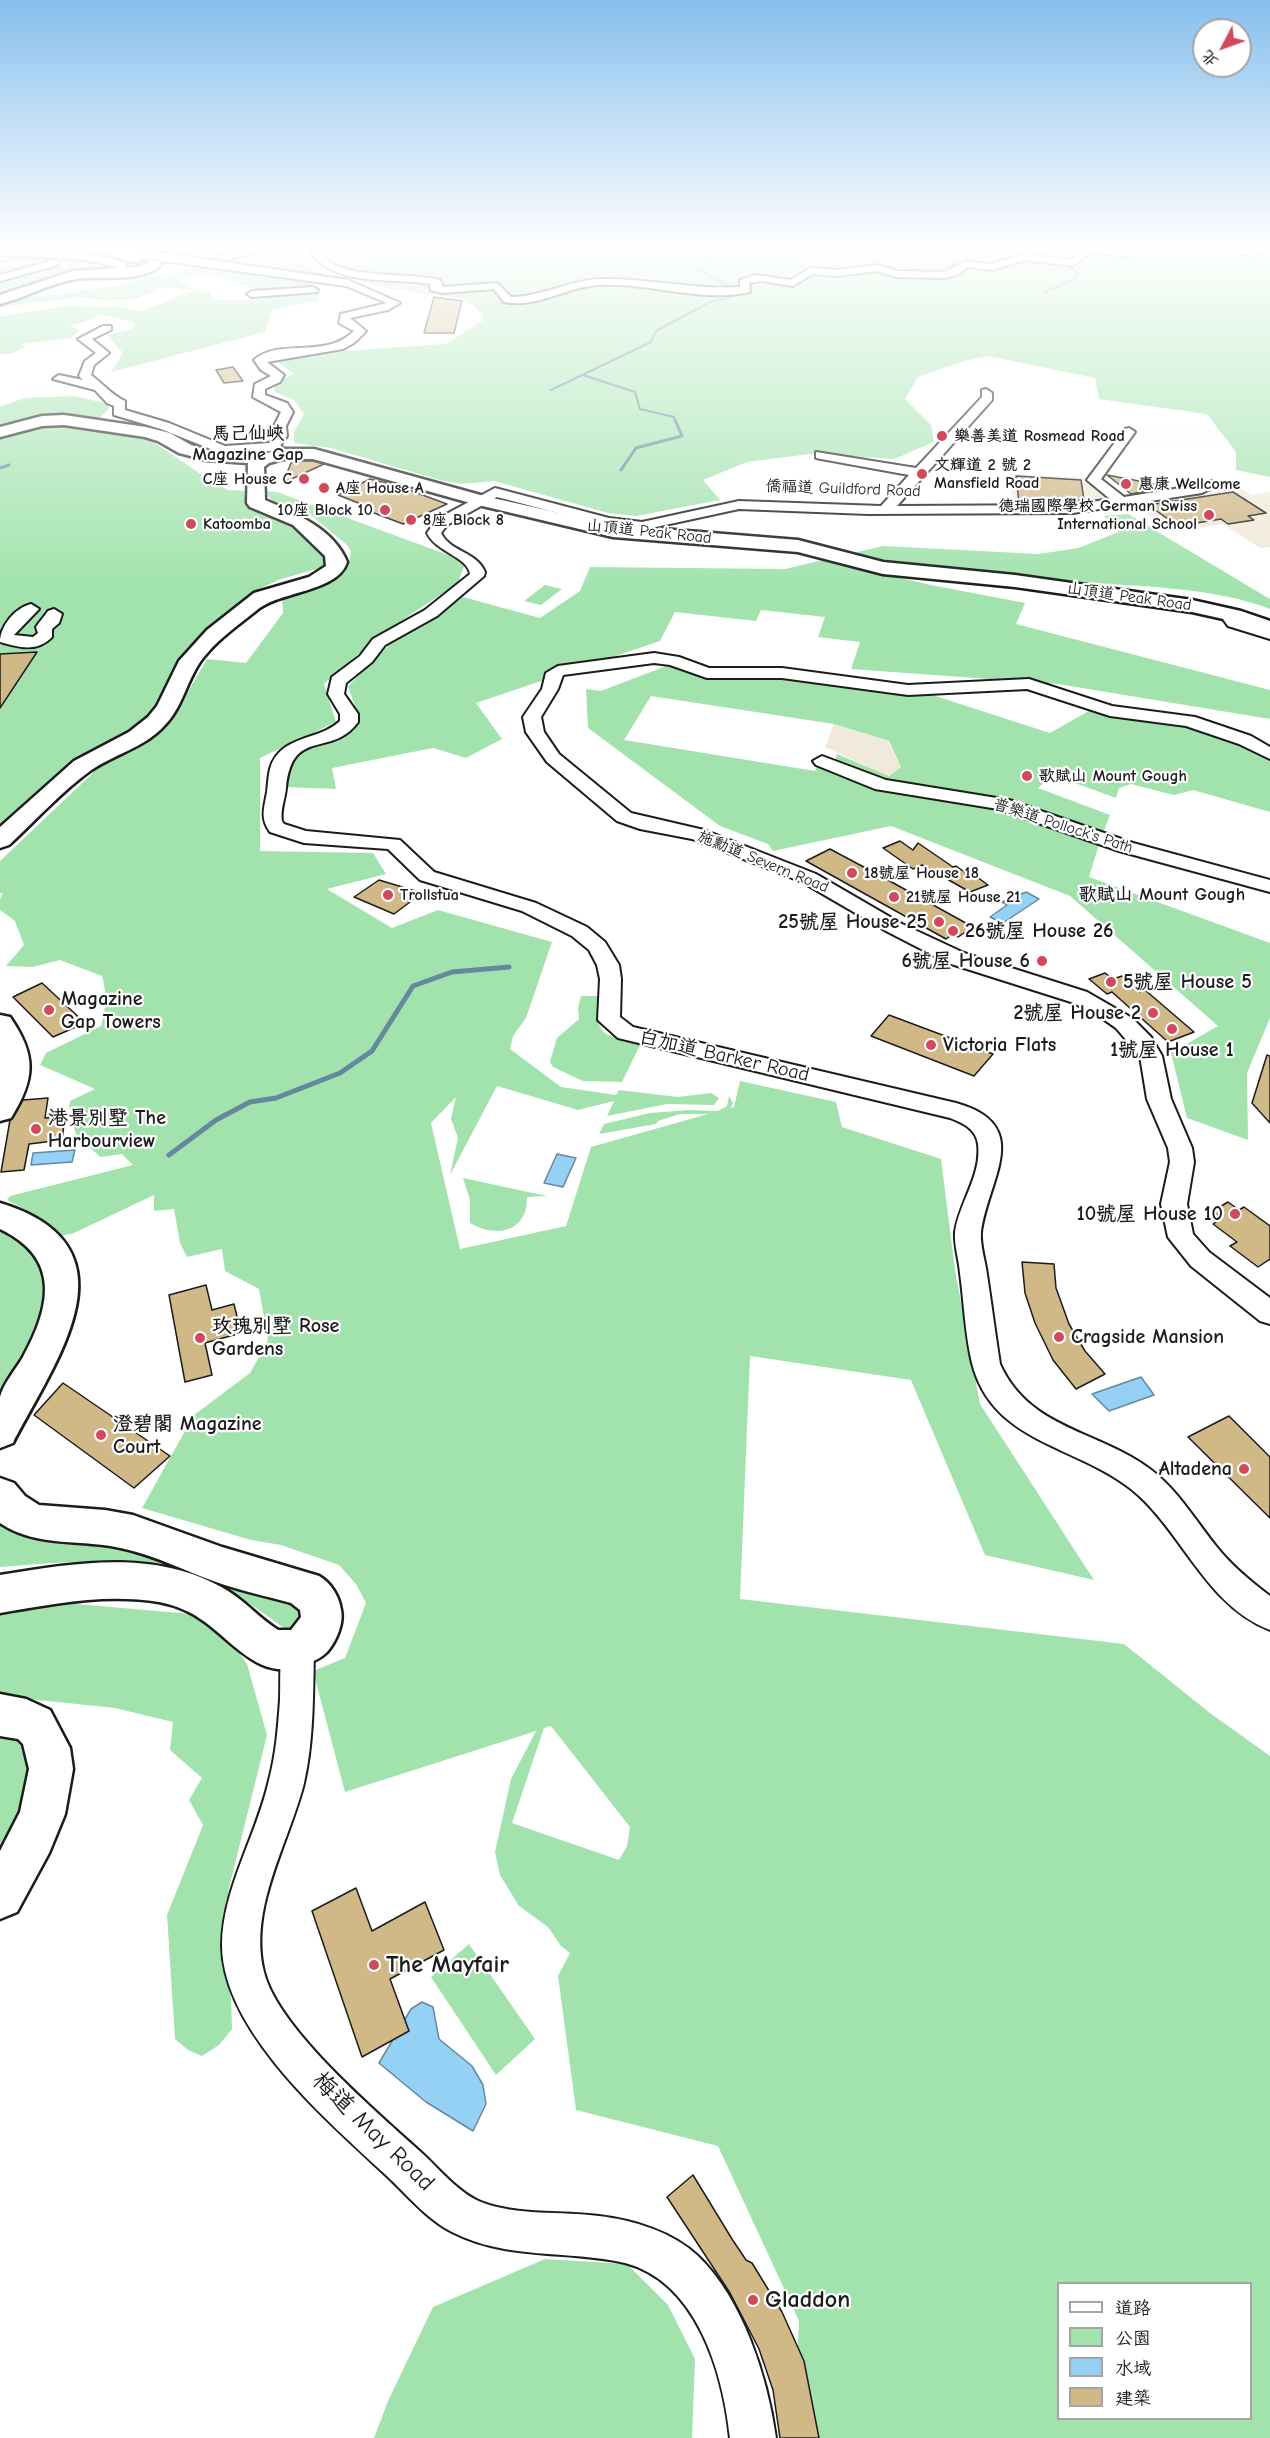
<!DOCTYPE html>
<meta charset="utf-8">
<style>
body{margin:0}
#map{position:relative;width:1270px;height:2438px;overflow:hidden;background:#fff;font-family:"Comic Neue","LXGW WenKai TC",sans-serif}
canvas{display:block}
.legend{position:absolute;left:1057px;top:2282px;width:195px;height:138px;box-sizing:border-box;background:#fff;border:2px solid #a4a4a4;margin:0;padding:8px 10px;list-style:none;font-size:18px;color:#1c1c1c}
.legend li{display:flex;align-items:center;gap:12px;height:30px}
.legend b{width:30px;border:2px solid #a4a4a4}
.north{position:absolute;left:1192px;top:18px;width:60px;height:60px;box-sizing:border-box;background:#fff;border:2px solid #a4a4a4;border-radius:50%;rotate:229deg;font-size:16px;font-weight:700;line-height:24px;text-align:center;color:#1c1c1c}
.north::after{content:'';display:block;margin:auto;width:21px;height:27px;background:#d1495b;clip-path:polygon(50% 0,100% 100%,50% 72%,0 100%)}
</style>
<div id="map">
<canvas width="1270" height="2438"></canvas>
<ul class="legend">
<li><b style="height:8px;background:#fff"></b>道路</li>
<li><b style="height:16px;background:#a2e3ad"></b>公園</li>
<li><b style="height:16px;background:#95d0f5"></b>水域</li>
<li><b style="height:16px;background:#d0b887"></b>建築</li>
</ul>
<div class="north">北</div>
</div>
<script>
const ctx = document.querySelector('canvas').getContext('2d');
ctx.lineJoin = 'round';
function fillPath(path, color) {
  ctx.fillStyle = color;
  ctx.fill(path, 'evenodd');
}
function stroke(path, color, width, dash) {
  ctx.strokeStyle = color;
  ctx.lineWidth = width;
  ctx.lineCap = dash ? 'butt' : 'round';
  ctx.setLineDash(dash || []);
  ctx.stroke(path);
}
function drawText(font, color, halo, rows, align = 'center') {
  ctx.font = font + ' "Comic Neue","LXGW WenKai TC",sans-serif';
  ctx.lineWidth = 4.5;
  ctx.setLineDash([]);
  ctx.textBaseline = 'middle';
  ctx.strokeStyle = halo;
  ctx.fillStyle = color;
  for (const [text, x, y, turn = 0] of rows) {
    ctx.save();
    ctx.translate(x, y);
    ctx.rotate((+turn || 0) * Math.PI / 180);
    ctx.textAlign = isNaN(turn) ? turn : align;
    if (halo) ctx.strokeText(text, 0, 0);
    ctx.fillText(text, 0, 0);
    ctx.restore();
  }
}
fillPath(new Path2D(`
 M1010 474 1087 478 1089 484 1106 496V500L1080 505 1012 507Z
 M1238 487 1252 495 1270 492V547L1260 548 1223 524 1175 532 1133 505 1165 502Z
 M834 724 888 741 901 767 888 776 825 747Z`), '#f1eadb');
fillPath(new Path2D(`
 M0 246H78L107 256 136 260 118 263 122 267 144 264 141 268 89 272 0 298Z
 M94 246H233L189 259Z
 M320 246H1270V477L1236 470V452L1207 414 1099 399 1095 378 988 356 964 361 918 377 905 399 931 425 934 442 894 459 810 454 747 462 703 480 720 500 636 516 608 513 494 481 462 484 443 481 331 448 294 443V432L304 414 294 400 275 392 274 384 294 374 276 361 325 352 446 344 482 321 483 315 466 299 383 288 354 279 339 270Z
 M276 250 308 253 303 258V264L323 274 315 277 209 260Z
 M201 264 259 275 318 283 315 287 251 289 228 279 195 274 179 281 196 290 210 292 212 300H251L317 291 319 300 272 310 265 332 111 372 123 353 107 335 133 329 134 322 99 314 90 320 69 326 80 330 71 338 21 344 25 347 10 354H0V316L67 306 119 307 141 311 194 290 166 287 136 299 105 301 83 297 0 307V304L27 294 37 297 114 286 146 277 169 276Z
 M75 396 109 404 108 410 95 422 24 421 0 427V407L24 398Z
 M63 424 146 437 214 483 228 490 248 491 327 553V566L281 579 261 588 201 635 189 649 154 712 0 837V433Z
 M264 491 277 492 451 556 464 566 458 583 380 635 324 684 336 722 260 758V851L373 853 386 874 327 889 392 928 438 910 552 942 526 1018 513 1036 510 1049 561 1087 616 1095 619 1090 678 1097 711 1093 719 1098 714 1105 667 1104 607 1116 614 1101 578 1110 497 1086 450 1175 458 1138 451 1119 456 1097 431 1123 460 1249 566 1226 591 1147 708 1114H680L658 1121 656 1124 599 1134 604 1124 650 1113 690 1110 718 1111 727 1106 729 1096 733 1103 731 1108 734 1107 740 1081 836 1102 842 1127 941 1159 955 1270 980 1404 1094 1580 985 1555 911 1380 750 1356 740 1599 1124 1644 1210 1713 1270 1756V2438H793L799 2321 718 2146 576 2110 558 1976 570 1953 561 1946 548 1927 519 1906 500 1875 495 1852 511 1779 536 1731 345 1792 313 1671 345 1658 366 1603 356 1584 339 1565 281 1545 251 1540 142 1508 194 1415 250 1373 259 1357 268 1340 259 1289 225 1271 222 1249 187 1257 180 1243 174 1209 154 1211V1195L74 1233 61 1236 42 1219 7 1200 10 1196 133 1165 122 1154 100 1157C87 1142 69 1139 75 1116L69 1108 70 1101 95 1089 40 1065 46 1053 101 1026C106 1008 107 994 102 976L60 960 33 967 6 966 24 945 15 921 0 910V899L3 893H0V861L96 770 145 741 166 724 175 714 207 659 246 663 283 613 282 594 342 570 349 563 351 551 347 545 306 511 274 503ZM551 1726 630 1827 627 1846 619 1860 512 1823 544 1728ZM1058 2284H1250V2418H1058Z
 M1128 514 1270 599V609C1215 587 1127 585 1067 582 995 579 919 573 849 554L883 546 1039 554 1078 548 1119 532 1104 516Z
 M823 560 931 585 1025 603 1016 624 1270 690V719L1058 684 851 669 860 642 818 637 825 617 761 610 756 621 675 612 660 641 476 703 502 739 466 758 433 748 332 768 336 789 285 787 287 760 311 747 348 735 360 719 348 687 352 682 392 642 423 626 463 597 540 618 580 591 590 567 785 569Z
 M545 585 562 589 541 605 524 601Z
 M674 663 708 675 772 674 867 689 926 693 1050 733 1094 708 1123 716 1180 721 1242 742 1270 757V812L1193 790 1174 795 1131 784 1119 788 1116 798 1053 775 1038 788 1110 815 1102 836 1004 801 896 786 864 777 834 763 837 754 889 776 901 767 889 741 834 724 651 696 624 740 815 771 818 762 880 788 1001 806 1100 841 1089 877 1270 943V1018L1247 1073 1248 1140 1187 1118 1171 1053 1218 1026 1070 896 891 826 773 851 768 844 720 826 588 728 586 689 601 691Z
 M581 996H599C595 1040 603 1033 641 1043L622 1082 583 1081 553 1067 550 1062 557 1038 579 1019 578 1008Z
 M463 1178 547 1196 527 1197C528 1231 497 1239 470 1223V1200Z
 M0 1226C86 1262 25 1344 0 1402Z
 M0 1513 312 1597 297 1637C275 1622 255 1606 232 1593 163 1552 77 1561 0 1567Z
 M65 1603 214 1616 247 1664 267 1735 228 1892 232 2029 219 2045 202 2056 188 2050 175 2039 167 1915 203 1825 189 1800 202 1778 170 1750 173 1722 115 1708 0 1696V1614Z
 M0 1733 11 1734 26 1752 34 1789 0 1864Z
 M469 1944 535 2039 496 2075 431 1977Z
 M545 2259 627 2264 668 2305 695 2359 692 2438H374L388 2401 433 2307Z`), '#a2e3ad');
const water = new Path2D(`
 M1026 892 1039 899 1003 923 990 917 1007 905 1002 902Z
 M75 1150 72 1162 31 1165 33 1153Z
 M557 1154 576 1158 563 1187 544 1183Z
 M1141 1377 1154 1395 1109 1411 1092 1394Z
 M422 2002 433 2007 439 2039 472 2066 483 2085 486 2104 473 2131 426 2102 379 2063 411 2009Z`);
fillPath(water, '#95d0f5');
stroke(water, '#65889e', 1.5);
stroke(new Path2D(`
 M722 250 699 270 736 290
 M392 251 722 250 865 246
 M0 261 40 259 106 263
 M1045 292 1075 279 1078 273 1069 268V263L1052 246
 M583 375 635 392 640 409 674 417 676 422
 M551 390 651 342 656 331 710 302 734 296 738 292`), '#65889e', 2);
stroke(new Path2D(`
 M0 468 9 465
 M621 470 636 448 682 436 675 420`), '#65889e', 3);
stroke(new Path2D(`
 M169 1155 216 1120 250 1102 276 1098 340 1073 372 1051 413 986 452 972 509 967`), '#65889e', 5);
const building = new Path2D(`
 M434 297 462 301 454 333H424Z
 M233 367 243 381 224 383 216 370Z
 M296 461H313L324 464 283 483 291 463Z
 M1107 475 1155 484 1152 490 1131 494Z
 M1016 476 1081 480 1084 500 1019 503Z
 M370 479 398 486 447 504 403 524 361 508 366 506 338 495Z
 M1233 492 1266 513 1248 516 1254 520 1228 524 1221 519 1178 526 1148 505Z
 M37 652 0 708V654Z
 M900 841 913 850 918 843 953 867 956 866 970 876 973 874 988 885 970 892 922 865 913 869 883 848Z
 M830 849 888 880 973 927 958 937 953 934 946 939 806 861Z
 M379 880 422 893 394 914 354 897Z
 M1105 973 1113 979 1122 976 1140 992 1145 990 1194 1032 1168 1042 1112 992 1107 994 1089 979Z
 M42 983 85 1023 53 1037 13 997Z
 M889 1015 993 1054 974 1076 871 1036Z
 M1267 1055 1270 1056V1123L1252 1103Z
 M48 1098 45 1118 65 1116 62 1140 29 1144 24 1170 1 1172 10 1120 23 1100Z
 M1228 1202 1239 1210 1244 1207 1270 1226V1259L1258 1267 1230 1246 1237 1242 1213 1224 1222 1218 1213 1211Z
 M1022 1262 1054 1264 1056 1288 1069 1324 1085 1351 1105 1374 1076 1389 1053 1360 1035 1323 1025 1293Z
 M206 1285 212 1310 234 1304 241 1333 205 1343 212 1375 185 1382 169 1295Z
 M63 1383 170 1456 134 1488 34 1415Z
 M1229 1416 1270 1457V1518L1188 1437Z
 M356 1888 372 1931 425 1902 444 1950 390 1979 409 2031 362 2057 312 1911Z
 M693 2175 732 2239 746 2260 752 2263 782 2312 804 2361 819 2438H780L773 2390 759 2349 730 2293 667 2197Z`);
fillPath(building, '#d0b887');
stroke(building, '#1c1c1c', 1.5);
const minor = new Path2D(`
 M98 246H114L348 280 400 303 388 310 350 318 366 331 354 343 343 349 267 362 284 375 280 382 265 389V395L287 403 293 412 286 426 287 436 280 446 288 451V457H278L270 451 223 454 161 429 114 415V406L107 403 95 390 53 379 59 375 83 380 79 376 85 361 96 353 78 339 103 326H111V330L92 339 109 353 94 365 91 375C103 384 113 396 125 401V410L169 423 225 446 269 443 275 436 274 426 281 412 253 397 255 384 271 376 261 370 254 360C280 337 325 360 354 331L339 323 341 314 387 303 346 286 127 256Z
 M265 246H288L221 260 216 257Z
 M1088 246 1127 251 1131 246H1141L1129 257 1091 252 1073 266 1025 260 992 270 968 267 957 275 944 278 896 277 877 271 838 276 812 274 793 286 762 281 749 283 750 292C699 303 649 282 598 285 566 287 536 309 504 302L494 289 443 293 431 290 430 284C390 277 340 288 310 253L318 251C324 256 330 264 337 266 368 278 403 273 436 279L440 280 443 287 497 283 511 297C542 297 569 280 601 279 648 278 693 290 740 287V280L756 275 791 280 810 268 838 270 878 265 897 271 944 272 966 261 991 264 1024 254 1071 260Z
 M1154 246H1177L1172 249Z
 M1217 246 1250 250 1270 246V249L1251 256Z
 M0 250C24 250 113 251 128 266L123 269C84 256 41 256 0 256Z
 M54 260 59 263 58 265 0 281V275Z
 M313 287 318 290 317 292 252 297 247 294 252 291Z
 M986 389 992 393V400L897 506 1073 505 1110 499 1087 480 1125 429 1129 428 1135 432 1101 479 1124 497 1199 485 1211 481 1218 485 1202 493 1073 513 868 514 739 509 642 530 608 526 497 497 447 525 441 533C450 552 476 551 485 572L484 576 437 616 385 645 372 662 346 683 344 694 358 714V722C331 759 292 726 286 788 285 799 280 810 282 821L284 824 306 831 400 840 434 872 536 903 587 927 605 942 619 965 621 979 620 1017 633 1027 956 1103C1035 1125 988 1179 981 1232 980 1243 984 1257 986 1268 991 1300 995 1332 1000 1364 1030 1430 1098 1430 1150 1469 1178 1490 1195 1520 1216 1546 1231 1565 1250 1581 1270 1596V1630C1205 1605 1182 1530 1131 1489 1076 1445 992 1443 972 1363 965 1334 964 1302 960 1273 959 1260 954 1245 955 1232 959 1203 982 1175 978 1144 976 1129 963 1123 950 1118L618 1038 598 1020 600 979 597 965 589 950 572 936 522 911 420 880 388 849 304 843 270 832C260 818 264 809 267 792 268 785 268 777 270 769 279 735 319 741 340 721V714L328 694 332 677 360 656 373 639 425 610 470 574C468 557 436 552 427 533L437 519 495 488 609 518 642 522 739 501 881 506 909 475 821 459 816 458V452L916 468 982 397V390Z
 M31 604 39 609 14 635 33 637 38 633 36 627C40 621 44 617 48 611L54 609 62 614 59 623 52 629V637C36 653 19 647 0 642 0 626 15 608 31 604Z
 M1234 610 1242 615 1240 620 1270 629V639L1228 626 1223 619 1228 612Z
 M654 653 679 657 709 668H782L908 685 1029 679 1112 706 1195 717 1251 736 1270 747V759L1239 744 1186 726 1110 716 1027 689 908 695 782 678H707L670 665 654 663 563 675 558 689 541 717 544 732 559 754 631 813 704 830 816 874 902 924 964 953 1087 992 1132 1018 1151 1037 1162 1056 1171 1099 1192 1148 1194 1162 1187 1204 1193 1234 1209 1252 1270 1298V1324L1260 1321 1191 1266 1168 1237 1161 1204 1170 1162 1168 1148 1147 1099 1140 1056 1116 1028 1096 1014 1071 1002 948 963 888 932 802 882 692 839 640 829 617 821 547 762 526 732 523 717 542 689 546 673 558 666Z
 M822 756 886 780 1009 800 1133 843 1270 880V892L1119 851 998 809 875 789 816 765 813 761Z
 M298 1633 309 1637 314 1648C313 1693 314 1739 304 1783 289 1843 248 1908 264 1972 278 2029 378 2113 423 2154 439 2169 460 2194 481 2202 517 2216 561 2211 599 2216 633 2220 673 2232 698 2256 743 2299 768 2379 776 2438H730C723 2372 697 2282 625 2263 568 2250 506 2260 452 2232 428 2220 407 2195 387 2176 329 2122 223 2032 222 1946 222 1889 257 1835 269 1780 276 1754 278 1727 280 1700 281 1679 278 1656 287 1637Z`);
const major = new Path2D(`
 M78 246H100L143 259 137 263Z
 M156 260 162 264C143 284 101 275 76 279 50 283 25 298 0 304V295L73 271 137 267Z
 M64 415 146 427 170 433 191 445 207 450 263 454 283 449H314L484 496 613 525 798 540 883 562 1015 575 1192 600 1241 611 1270 621V634L1228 620 1192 612 1015 587 883 574 798 552 613 537 474 504 313 459H283L269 463 264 467 265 500C295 513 334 529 347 562 338 592 280 591 257 610 237 626 215 641 200 662 186 683 182 708 164 726 144 748 114 754 90 771 61 792 35 821 9 845L0 848V827L74 761 129 732 148 717 157 706 179 661 207 630 254 593 309 577 326 566 325 556 293 525 250 507 247 503 248 463 206 460 179 453 158 441 145 437 64 425 42 426 0 437V427L42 416Z
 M0 1015 10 1017C37 1056 35 1079 11 1118L0 1121Z
 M0 1203C142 1246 56 1360 13 1443L0 1448C0 1432 0 1412 0 1397 3 1384 16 1369 23 1357 51 1306 61 1258 0 1229Z
 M0 1478 14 1483 25 1496 39 1505 105 1510 133 1515 222 1547 319 1576C331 1583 339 1596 341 1610 344 1623 336 1642 327 1652 320 1659 312 1662 303 1665 262 1682 235 1644 205 1622 192 1612 175 1605 159 1602 106 1593 52 1604 0 1613V1575C77 1563 157 1548 228 1591 246 1602 260 1619 278 1630H291L301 1617 300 1610 291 1603C266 1596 241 1591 216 1582 185 1571 156 1556 125 1549 82 1538 39 1549 0 1523Z
 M0 1694 26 1699 50 1710 70 1748 73 1769 65 1814 49 1853 17 1912 0 1919V1851L20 1812 29 1769 23 1744 18 1739 0 1736Z`);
stroke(minor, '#1c1c1c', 4);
stroke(major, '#1c1c1c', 5);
fillPath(minor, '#fff');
fillPath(major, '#fff');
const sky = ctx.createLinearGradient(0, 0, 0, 588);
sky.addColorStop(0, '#87bfed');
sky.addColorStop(0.42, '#fff');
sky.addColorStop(1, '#ffffff00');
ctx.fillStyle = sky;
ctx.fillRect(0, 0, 1270, 588);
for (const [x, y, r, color] of [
 [942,436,6,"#d1495b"],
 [922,474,6,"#d1495b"],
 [304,479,6,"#d1495b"],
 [1126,484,6,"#d1495b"],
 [324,488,6,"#d1495b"],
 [385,510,6,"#d1495b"],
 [1209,515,6,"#d1495b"],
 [411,520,6,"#d1495b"],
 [191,524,6,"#d1495b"],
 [1027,776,6,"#d1495b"],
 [852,873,6,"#d1495b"],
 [388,895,6,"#d1495b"],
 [894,897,6,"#d1495b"],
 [939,922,6,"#d1495b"],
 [953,931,6,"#d1495b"],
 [1042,961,6,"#d1495b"],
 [1111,982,6,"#d1495b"],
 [49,1010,6,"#d1495b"],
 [1153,1013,6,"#d1495b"],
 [1172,1029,6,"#d1495b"],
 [931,1045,6,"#d1495b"],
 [36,1129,6,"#d1495b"],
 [1235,1214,6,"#d1495b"],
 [1059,1337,6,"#d1495b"],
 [200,1338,6,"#d1495b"],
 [101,1435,6,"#d1495b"],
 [1244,1469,6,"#d1495b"],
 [374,1965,6,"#d1495b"],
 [753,2300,6,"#d1495b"]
]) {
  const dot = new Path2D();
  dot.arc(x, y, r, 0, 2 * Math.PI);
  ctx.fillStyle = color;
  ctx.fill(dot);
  stroke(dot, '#fff', 2);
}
drawText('bold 16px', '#1c1c1c', '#fff', [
 ["樂善美道 Rosmead Road",954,436],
 ["文輝道 2 號 2",934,465],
 ["Mansfield Road",934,483],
 ["C座 House C",292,479,"right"],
 ["惠康 Wellcome",1138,484],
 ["A座 House A",336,488],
 ["德瑞國際學校 German Swiss",1197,506,"right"],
 ["International School",1197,524,"right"],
 ["10座 Block 10",373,510,"right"],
 ["8座 Block 8",423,520],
 ["Katoomba",203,524],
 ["歌賦山 Mount Gough",1039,776],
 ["18號屋 House 18",864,873],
 ["Trollstua",400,895],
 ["21號屋 House 21",906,897]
], 'left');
drawText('16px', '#1c1c1c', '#fff', [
 ["僑福道 Guildford Road",843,489,2],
 ["山頂道 Peak Road",649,532,6],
 ["山頂道 Peak Road",1129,597,8],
 ["普樂道 Pollock's Path",1063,826,18],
 ["施勳道 Severn Road",763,862,22]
]);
drawText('bold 18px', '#1c1c1c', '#fff', [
 ["馬己仙峽",248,434],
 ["Magazine Gap",248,455],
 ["歌賦山 Mount Gough",1162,895]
]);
drawText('bold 20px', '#1c1c1c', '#fff', [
 ["25號屋 House 25",927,922,"right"],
 ["26號屋 House 26",965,931],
 ["6號屋 House 6",1030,961,"right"],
 ["5號屋 House 5",1123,982],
 ["Magazine",61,999],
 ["Gap Towers",61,1022],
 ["2號屋 House 2",1141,1013,"right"],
 ["Victoria Flats",943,1045],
 ["1號屋 House 1",1172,1050,"center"],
 ["港景別墅 The",48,1118],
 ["Harbourview",48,1141],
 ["10號屋 House 10",1223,1214,"right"],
 ["玫瑰別墅 Rose",212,1326],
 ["Gardens",212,1349],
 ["Cragside Mansion",1071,1337],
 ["澄碧閣 Magazine",113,1424],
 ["Court",113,1447],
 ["Altadena",1232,1469,"right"]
], 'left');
drawText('20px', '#1c1c1c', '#fff', [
 ["白加道 Barker Road",724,1056,13]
]);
drawText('bold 24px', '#1c1c1c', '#fff', [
 ["The Mayfair",386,1965],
 ["Gladdon",765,2300]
], 'left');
drawText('24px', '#1c1c1c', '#fff', [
 ["梅道 May Road",373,2132,44]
]);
</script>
